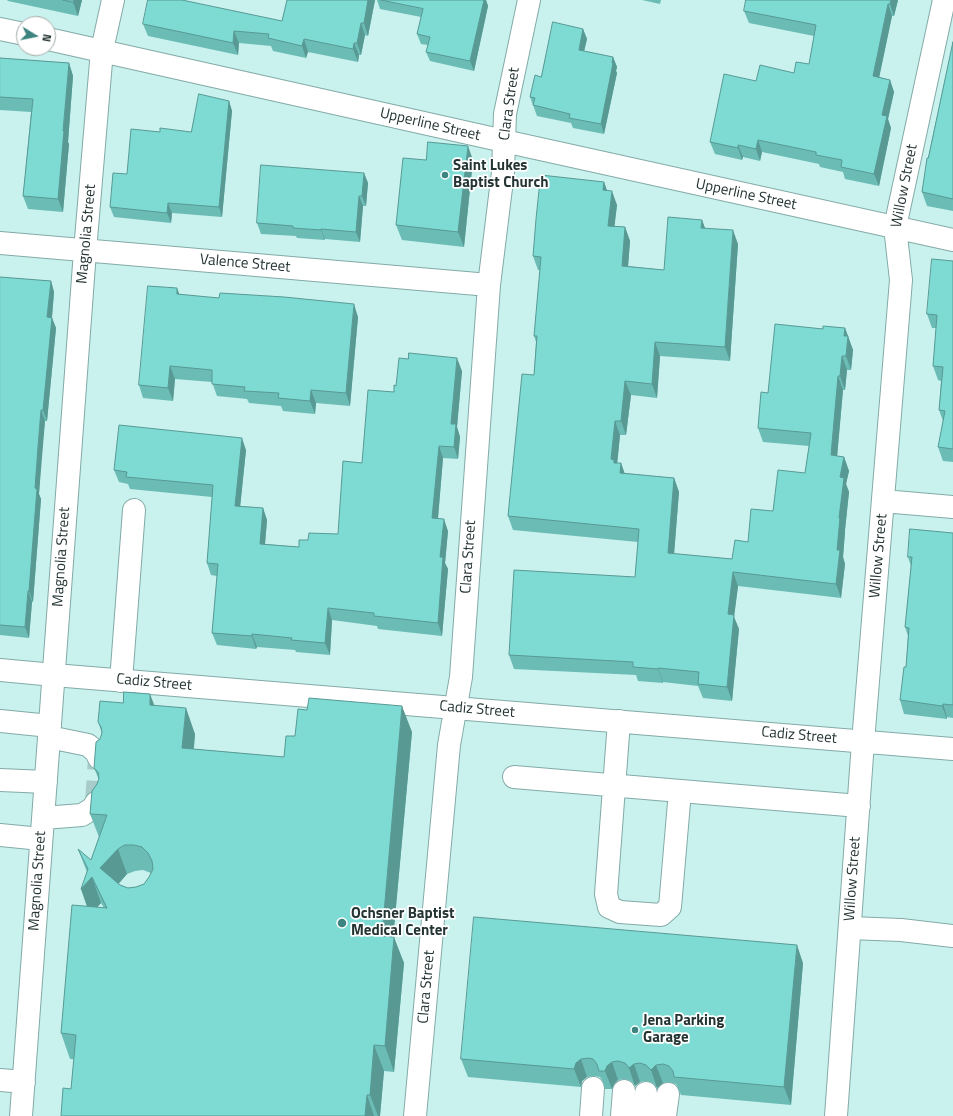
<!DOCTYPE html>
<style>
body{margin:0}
#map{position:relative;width:953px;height:1116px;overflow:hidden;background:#c9f2ee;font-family:"Titillium Web",sans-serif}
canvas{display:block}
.north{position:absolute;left:16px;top:16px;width:40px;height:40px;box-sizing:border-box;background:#fff;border:1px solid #a7aead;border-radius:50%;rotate:100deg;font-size:11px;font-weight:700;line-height:16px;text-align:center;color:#243433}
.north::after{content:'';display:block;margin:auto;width:14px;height:18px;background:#3c847f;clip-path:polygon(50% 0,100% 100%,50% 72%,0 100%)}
</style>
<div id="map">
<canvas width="953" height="1116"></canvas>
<div class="north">N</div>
</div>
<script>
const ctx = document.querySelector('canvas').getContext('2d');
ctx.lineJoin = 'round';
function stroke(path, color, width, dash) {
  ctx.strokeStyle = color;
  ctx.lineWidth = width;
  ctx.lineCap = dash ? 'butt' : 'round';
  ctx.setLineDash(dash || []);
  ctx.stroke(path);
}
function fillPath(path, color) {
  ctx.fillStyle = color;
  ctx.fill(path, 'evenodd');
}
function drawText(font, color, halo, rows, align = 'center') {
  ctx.font = font + ' "Titillium Web",sans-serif';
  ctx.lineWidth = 3.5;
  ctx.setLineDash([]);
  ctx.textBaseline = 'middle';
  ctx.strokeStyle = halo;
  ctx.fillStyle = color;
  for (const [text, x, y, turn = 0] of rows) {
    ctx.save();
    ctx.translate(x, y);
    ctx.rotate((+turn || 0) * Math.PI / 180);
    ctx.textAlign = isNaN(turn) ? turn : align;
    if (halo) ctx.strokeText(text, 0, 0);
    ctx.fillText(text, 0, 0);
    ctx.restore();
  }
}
stroke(new Path2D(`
 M96 803 99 758`), '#a8ccc9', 22, [22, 11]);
const minor = new Path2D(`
 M0 29 24 34
 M48 39 504 141 953 240
 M0 243 489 285
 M883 501 953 507
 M0 670 54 675 953 749
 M121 681 134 510
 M0 721 50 726
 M619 721 606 894 609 907 620 912 661 915 670 907 680 791
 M49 737 88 745 96 752 99 758
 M514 777 859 806
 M0 780 46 782
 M43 818 82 815 93 808 96 803
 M0 835 41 839
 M850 928 901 930 953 936
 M0 1080 24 1082
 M21 1116 85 251 102 50 113 0
 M415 1116 449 745 461 677 489 285 503 172 505 114 529 0
 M591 1116 593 1088
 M622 1116 624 1091
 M644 1116 646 1093
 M665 1116 668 1094
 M836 1116 863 742 901 280 895 227 944 0`);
stroke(minor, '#83aaa7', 24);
stroke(minor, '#fff', 22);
fillPath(new Path2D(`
 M7 0H82L78 16 8 1Z
 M287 0H375L368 36 365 35 361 55H359L358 62 308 52 306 58 273 51 271 46 239 43 238 55 148 36 143 24 282 21Z
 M377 0H486L488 6 474 71 430 61 426 52 428 45 421 44 417 34 421 17 380 9Z
 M642 0H661L660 4Z
 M898 0 894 16H892L879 77 890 80 894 92 888 119 891 128 879 186 845 179 843 172 820 167 819 164 762 152 760 161 743 157 742 160 715 154 710 142 756 81 794 73 809 64 814 36 749 23 744 11Z
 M583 29 587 39 584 51 613 57 617 67 616 71 617 73 604 134 573 128 571 123 537 116 530 97 541 77Z
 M953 42V211L927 206 922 192 928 158Z
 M0 58 69 63 73 76 68 142 69 144 63 212 28 209 23 196 31 112 0 110Z
 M229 101 232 111 222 217 172 213 171 223 114 217 110 207 127 174 160 132H191Z
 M426 160H473L464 247 402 240 396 225Z
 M364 173 368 183 366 206H363L360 242 325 239V240L297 238 296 236 261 234 257 223Z
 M604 182 607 191 617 205 614 226 625 227 630 241 628 266 664 270 702 220 705 228 738 244 730 361 660 356 657 398 631 395 626 435H620L617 463H621L624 473 674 478 679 492 674 554 732 559 748 542 773 511 805 473 809 446 763 442 758 428 768 393 823 329 845 328 853 350 851 370H847L845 390H843L837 456 844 457 849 471 846 484 849 492 845 530V532L843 557 845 564 841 598 738 586 734 617 739 629 732 701 703 698 698 686 663 682V683L638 681 636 675 514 669 509 655 635 577 638 542 513 530 508 516 534 375 536 342 534 336 540 270H538L533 256Z
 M953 261V462L943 461 938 447 943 421 939 410 941 381 938 380 933 366 936 328H932L927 314Z
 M0 277 51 281 54 292 52 318 56 328 47 421H45L41 458 39 494 41 499 33 602H32L29 638 0 635Z
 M179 294 358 317 350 406 316 403 315 414 283 411 281 406 249 403 247 399 217 396 212 382 175 379 173 401 143 398 139 385Z
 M462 371 457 427 460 437 458 459 443 458 438 518 448 531 445 563 448 569 442 636 378 629 377 626 332 620 330 655 296 652 295 650 257 647 256 649 217 645 212 633 217 576 211 575 207 563 212 497 130 489 128 484 119 482 114 470 246 450 240 506 263 508 267 520 265 544 299 547 308 540 338 534 362 463 396 386Z
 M953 533V718L947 717V719L904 714 900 700 906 667 908 636 905 627 911 566 908 557Z
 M154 706 195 734 194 749 284 757 295 736 412 732 393 937 404 963 394 1072 384 1071 380 1116H61L71 1089 74 1059H70L61 1033 87 906 81 889 87 872 78 849 91 860 99 837 90 814 99 780 94 768 100 739 102 733 98 722ZM143 870 151 873 149 877 144 884 136 887 128 888 118 884 127 874 135 871ZM101 903 104 908 97 907Z
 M803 963 791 1105 681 1095 677 1086 676 1084 669 1082 663 1083 657 1088 653 1083 647 1081 640 1082 635 1086 631 1081 625 1079 618 1080 614 1084 612 1089H605L602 1080 600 1077 594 1076 587 1077 582 1081 581 1087 468 1077 461 1059Z`), '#6cbcb6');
fillPath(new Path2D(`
 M74 0H82L78 16 73 2Z
 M368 0H375L368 36 364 23Z
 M484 0H486L488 6 474 71 470 61Z
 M891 0H898L894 16 890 4Z
 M888 4 892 16 877 88 873 76Z
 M361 23 365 35 361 55 357 43Z
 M583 29 587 39 582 60 579 50Z
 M234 31 239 43 238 55 233 43Z
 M304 39 308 52 306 58 302 46Z
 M354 43 359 55 358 62 353 49Z
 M613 57 617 67 616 71 617 73 604 134 601 124Z
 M69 63 73 76 68 142 69 144 63 212 58 199Z
 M890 80 894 92 888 119 891 128 879 186 874 174 882 115Z
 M229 101 232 111 222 217 219 207Z
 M758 140 762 152 760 161 756 149Z
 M738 145 743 157 742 160 738 148Z
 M468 146 473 160 464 247 458 232Z
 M364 173 368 183 366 206 362 196Z
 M604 182 609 196 603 190Z
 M612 191 617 205 613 240 608 226Z
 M359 196 363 206 360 242 356 232Z
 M168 203 172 213 171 223 167 213Z
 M702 220 707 234 701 228Z
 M625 227 630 241 627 280 622 266Z
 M321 229 325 239V240L321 230Z
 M733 230 738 244 730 361 725 347Z
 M51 281 54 292 51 328 52 318 56 328 47 421 43 410 47 317Z
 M177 288 182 301 177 294Z
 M354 304 358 317 350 406 346 393Z
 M845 328 853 350 851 370 846 356 844 336Z
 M655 342 660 356 657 398 652 384Z
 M842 356 847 370 845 390 840 376Z
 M457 358 462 371 457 427 460 437 458 459 454 447 451 424Z
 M170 366 175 379 173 401 168 388Z
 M838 376 843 390 836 469 831 455Z
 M625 381 631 395 626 435 621 421Z
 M311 390 316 403 315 414 310 401Z
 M41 410 45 421 39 494 41 499 33 602 29 591 35 488Z
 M615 421 620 435 617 466 611 459Z
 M242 438 246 450 239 518 235 506Z
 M439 446 443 458 437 530 432 518Z
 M844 457 849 471 846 484 849 492 845 530V532L843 557 845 564 841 598 836 584 837 550 839 518 840 477Z
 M621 463 626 477 620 473Z
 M674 478 679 492 673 567 668 553Z
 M263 508 267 520 264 556 260 544Z
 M444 519 448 531 445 563 448 569 442 636 438 623 440 557Z
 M733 572 738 586 734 617 739 629 732 701 727 687 728 614Z
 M28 591 32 602 29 638 25 627Z
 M328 608 332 620 330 655 325 643Z
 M252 634 257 647 256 649 252 636Z
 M658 668 663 682V683L658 669Z
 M150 694 160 720 150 705Z
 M943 704 947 717V719L942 706Z
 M402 706 412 732 391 962 382 936Z
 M186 708 195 734 191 774 182 748Z
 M118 849 127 874 110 894 100 868Z
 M92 877 101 903 90 915 81 889Z
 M394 937 404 963 394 1072 385 1046Z
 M797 945 803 963 791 1105 784 1087Z
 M374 1045 384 1071 380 1116H378L370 1095Z
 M581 1059 587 1077 582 1081 581 1087 574 1069 576 1063Z
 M612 1062 618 1080 614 1084 612 1089 605 1071 607 1066Z
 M634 1064 640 1082 635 1086 629 1068Z
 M656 1065 663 1083 657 1088 651 1070Z
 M367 1095 374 1116H365Z`), '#589994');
const building = new Path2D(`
 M63 0H74L73 2Z
 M148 0H182L282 21 287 0H368L364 23H361L357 43H354L353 49 304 39 302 46 268 38 269 34 234 31 233 43 143 24Z
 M381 0H484L470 61 426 52 430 37 417 34 423 9Z
 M746 0H891L890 4H888L873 76 890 80 882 115 887 116 874 174 841 167 842 160 816 155V152L758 140 756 149 738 145V148L710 142 724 74 756 81 760 65 794 73 796 62 809 64 816 25 744 11Z
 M553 22 583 29 579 50 613 57 612 63H613L601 124 569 118 570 114 533 105 535 98 530 97 535 75 541 77Z
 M953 42V199L922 192 927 158H928Z
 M0 58 69 63 63 131H64L58 199 23 196 33 99 0 97Z
 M199 94 229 101 219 207 168 203 167 213 110 207 113 173 127 174 131 129 160 132V128L191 132Z
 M428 142 468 146 458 232 396 225 403 158 426 160Z
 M261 165 364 173 362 196H359L356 232 321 229V230L293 228V226L257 223Z
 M541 175 604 182 603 190 612 191 608 226 625 227 622 266 664 270 668 217 702 220 701 228 733 230 725 347 655 342 652 384 625 381 621 421H615L611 459 614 460V463H621L620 473 674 478 668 553 732 559 735 540 748 542 751 509 773 511 778 470 805 473 811 433 758 428 761 392 768 393 775 324 823 329V326L845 328 844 336H848L846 356H842L840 376H838L831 455 844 457 840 477 844 478 839 518H840L837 550H840L836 584 733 572 728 614 734 615 727 687 698 684 699 672 658 668V669L633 667V662L509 655 514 570 635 577 639 529 508 516 522 374 534 375 537 336H534L541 257 533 256 536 219Z
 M932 259 953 261V449L938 447 945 411 939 410 943 367 933 366 937 315 927 314Z
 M0 277 51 281 47 317 52 318 43 410H41L38 447 35 488 37 489 29 591H28L25 627 0 625Z
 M148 286 177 288V294L219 298 220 293 284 297 354 304 346 393 311 390 310 401 278 398 279 393 244 391 245 387 212 384V370L170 366 168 388 139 385Z
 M409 353 457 358 451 424H456L454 447 439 446 432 518 444 519 440 557H443L438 623 374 616V613L328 608 325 643 291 640 292 638 252 634V636L212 633 218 564 207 563 213 485 126 477 127 472 114 470 119 425 242 438 235 506 263 508 260 544 299 547V540H308L309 533 338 534 343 461 362 463 368 390 394 392V385L396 386 399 358 408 359Z
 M910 529 953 533V705L943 704 942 706 900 700 904 667H906L909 628 905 627 912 557H908Z
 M124 692 150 694V705L186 708 182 748 284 757 286 736H295L298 709 307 710 309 698 402 706 382 936 394 937 385 1046 374 1045 370 1095H367L365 1116H61L63 1088 71 1089 76 1035 61 1033 72 905 107 908 92 877 81 889 88 869 78 849 91 860 107 815 90 814 92 791 97 784 99 778 98 772 94 768 96 742 100 739 102 733 101 727 98 722 100 701 123 703ZM125 845H134L142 847 148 853 152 861 153 869 149 877 144 884 136 887 128 888 120 885 100 868 118 849Z
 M474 917 797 945 784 1087 674 1077 673 1071 669 1066 663 1064 656 1065 651 1070 646 1065 640 1063 634 1064 629 1068 625 1063 618 1061 612 1062 607 1066 605 1071H599L597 1064 593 1059 588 1058 581 1059 576 1063 574 1069 461 1059Z`);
fillPath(building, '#7ddbd4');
stroke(building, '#589994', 1);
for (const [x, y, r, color] of [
 [445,175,4,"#3c847f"],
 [342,923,5,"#3c847f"],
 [635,1030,4,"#3c847f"]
]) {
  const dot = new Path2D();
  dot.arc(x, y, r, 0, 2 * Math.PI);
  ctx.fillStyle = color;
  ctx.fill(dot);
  stroke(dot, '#fff', 1.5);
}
drawText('15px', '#243433', '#fff', [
 ["Clara Street",510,104,-82],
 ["Upperline Street",430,125,13],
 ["Willow Street",905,186,-79],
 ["Upperline Street",746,195,12],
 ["Magnolia Street",87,234,-85],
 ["Valence Street",245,264,5],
 ["Willow Street",879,556,-85],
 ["Magnolia Street",62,557,-86],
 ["Clara Street",469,557,-86],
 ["Cadiz Street",154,683,5],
 ["Cadiz Street",477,710,5],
 ["Cadiz Street",799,736,5],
 ["Willow Street",853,879,-86],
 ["Magnolia Street",38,881,-86],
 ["Clara Street",427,987,-85]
]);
drawText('bold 15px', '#243433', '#fff', [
 ["Saint Lukes",453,166],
 ["Baptist Church",453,183],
 ["Ochsner Baptist",351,914],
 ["Medical Center",351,931],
 ["Jena Parking",643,1021],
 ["Garage",643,1038]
], 'left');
</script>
